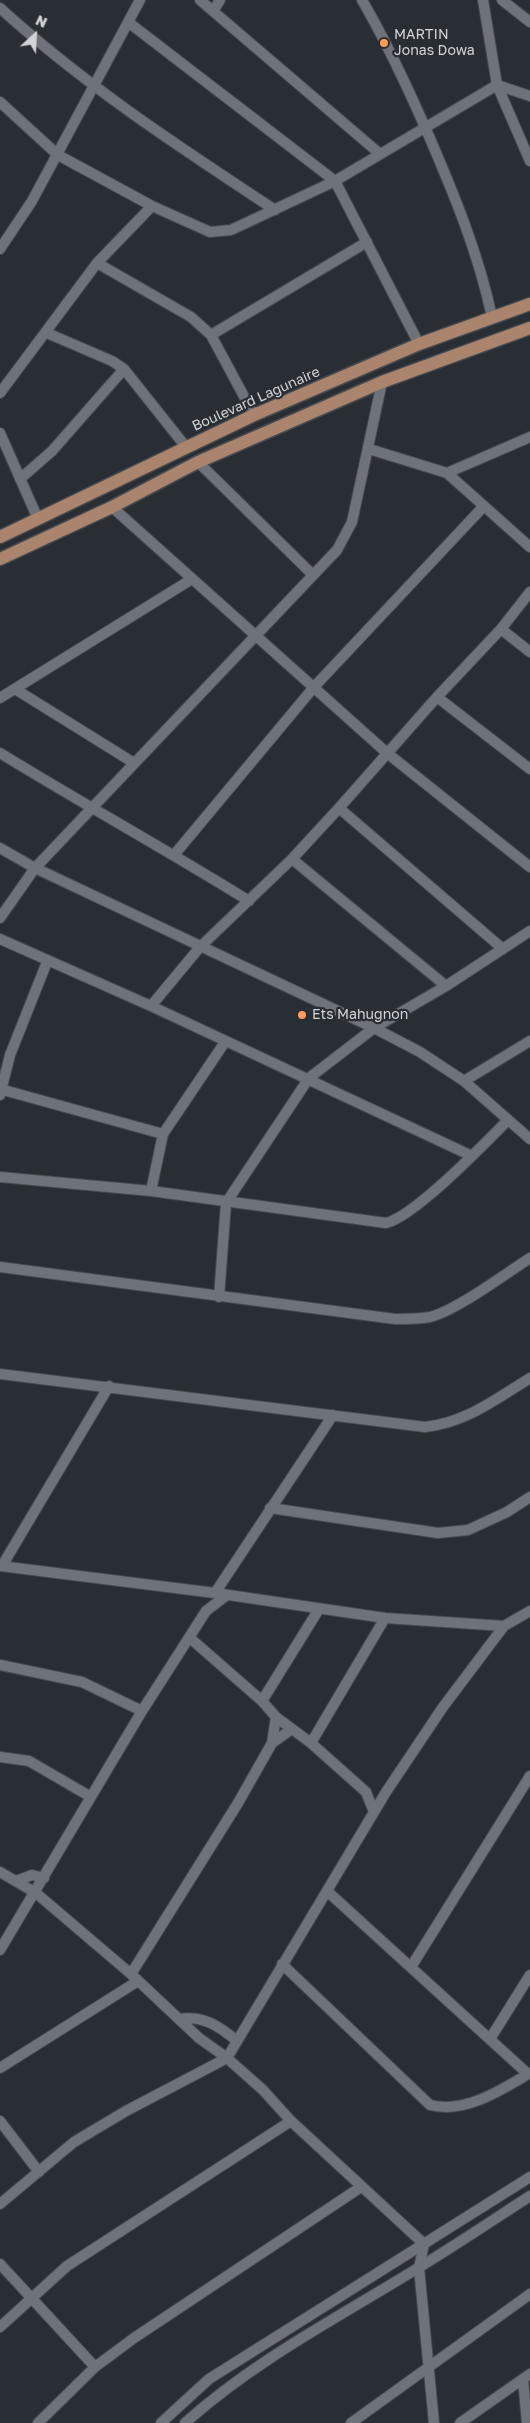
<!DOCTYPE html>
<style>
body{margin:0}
#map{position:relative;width:530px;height:2423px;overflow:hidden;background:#292e34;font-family:"Golos Text",sans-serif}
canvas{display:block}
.north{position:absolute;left:10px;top:10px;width:50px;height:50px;-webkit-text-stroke:4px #292e34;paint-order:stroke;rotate:25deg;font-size:14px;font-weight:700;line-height:20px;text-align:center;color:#d1d4d8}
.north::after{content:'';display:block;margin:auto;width:18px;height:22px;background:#d1d4d8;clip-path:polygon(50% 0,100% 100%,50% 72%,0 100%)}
</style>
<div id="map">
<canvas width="530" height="2423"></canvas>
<div class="north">N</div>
</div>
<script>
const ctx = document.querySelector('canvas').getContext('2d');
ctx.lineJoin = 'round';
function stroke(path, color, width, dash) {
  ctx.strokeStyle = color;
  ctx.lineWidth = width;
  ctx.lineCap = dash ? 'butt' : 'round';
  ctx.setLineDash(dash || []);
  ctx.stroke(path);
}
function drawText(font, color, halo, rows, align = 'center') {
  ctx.font = font + ' "Golos Text",sans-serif';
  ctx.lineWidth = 4.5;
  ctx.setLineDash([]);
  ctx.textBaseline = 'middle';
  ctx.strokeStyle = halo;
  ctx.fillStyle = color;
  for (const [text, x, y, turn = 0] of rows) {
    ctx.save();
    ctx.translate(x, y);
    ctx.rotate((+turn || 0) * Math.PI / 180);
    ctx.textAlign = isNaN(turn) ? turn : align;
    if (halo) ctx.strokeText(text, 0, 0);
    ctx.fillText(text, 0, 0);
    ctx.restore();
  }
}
const minor = new Path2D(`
 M200 0 380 154
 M362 0C387 43 408 88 428 134 454 194 478 252 492 317
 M483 0 497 85 530 161
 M502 0 530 22
 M0 8C87 87 178 146 275 210
 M213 11 220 0
 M128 22 335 181 419 344
 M0 102 58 155 152 206 210 232 231 230 335 181 497 85 530 96
 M0 249 32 201 140 0
 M97 263 191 317 211 335 254 415
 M47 333 112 361 124 369 186 447
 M211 335 367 242
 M0 393 97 263 152 206
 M0 433 38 519
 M369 449 447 473 530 547
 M198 462 313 575
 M447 473 530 437
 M20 479 52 451 124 369
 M112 507 387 753 530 867
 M501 629 530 652
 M15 689 134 763
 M437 697 530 769
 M0 698 192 579
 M0 753C83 804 167 850 249 901
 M339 808 503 949
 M0 848 35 868 374 1028 420 1052 464 1081 530 1139
 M174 855 314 687 484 506
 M292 859 446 986
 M0 918 35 868 337 550 352 522 382 382
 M0 939 151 1006 472 1156
 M151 1006 200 947 292 859 339 808 437 697 501 629 530 592
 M464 1081 530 1041
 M0 1089 163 1134
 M0 1095 10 1055 47 962
 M0 1177 151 1191 386 1223C415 1216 484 1144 508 1120
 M151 1191 163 1134 225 1042
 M0 1267 395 1319C407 1319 419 1319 430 1317 457 1310 505 1274 530 1258
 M219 1297 226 1203 309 1078 374 1028 446 986 530 931
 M0 1374 425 1427C465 1423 496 1399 530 1378
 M270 1508 438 1533 468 1530 507 1512 530 1497
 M0 1566 215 1593 385 1618 504 1626 530 1611
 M2 1566 109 1386
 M215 1593 333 1415
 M190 1638 262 1701 276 1717 311 1743 366 1792 374 1812
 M0 1665 82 1682 142 1711
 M262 1701 319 1609
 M272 1743 292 1729
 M311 1743 385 1618
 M0 1757 29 1761 91 1797
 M0 1872 36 1893 131 1974 199 2038 227 2058 263 2090 291 2121 424 2244 419 2268 434 2423
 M16 1881 32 1875 44 1878
 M327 1891 528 2074
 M0 1950 142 1711 206 1611 227 1595
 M282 1964 430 2105C465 2114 501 2090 530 2073
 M411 1967 530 1776
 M131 1974 238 1803 272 1743 276 1717
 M179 2019C203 2015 219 2026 237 2041
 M490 2039 530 1975
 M0 2068 138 1981
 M0 2121 39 2172
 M0 2204 74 2142 126 2111 227 2058 386 1792 443 1707 504 1626
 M0 2264 95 2367
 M0 2327 67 2266 291 2121
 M523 2379 527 2423
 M38 2423 95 2367 134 2338 361 2187
 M161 2423 209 2379 530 2177
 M185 2423C255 2360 339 2317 418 2268 456 2245 493 2220 530 2196
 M351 2423 530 2294
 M460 2423 530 2374`);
const major = new Path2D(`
 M0 537 254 415 419 344 530 304
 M0 559 112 507 198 462 382 382 530 328`);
stroke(minor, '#474b50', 12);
stroke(major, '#474b50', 15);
stroke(minor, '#6e727a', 10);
stroke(major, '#ab846d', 12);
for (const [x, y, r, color] of [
 [384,43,5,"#fe9b59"],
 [302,1015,5,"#fe9b59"]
]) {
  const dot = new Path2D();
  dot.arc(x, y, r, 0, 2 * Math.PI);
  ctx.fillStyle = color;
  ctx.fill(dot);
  stroke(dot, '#292e34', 2);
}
drawText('14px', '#d1d4d8', '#292e34', [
 ["MARTIN",394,35],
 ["Jonas Dowa",394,51],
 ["Ets Mahugnon",312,1015]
], 'left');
drawText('14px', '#d1d4d8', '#292e34', [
 ["Boulevard Lagunaire",256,399,-24]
]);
</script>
